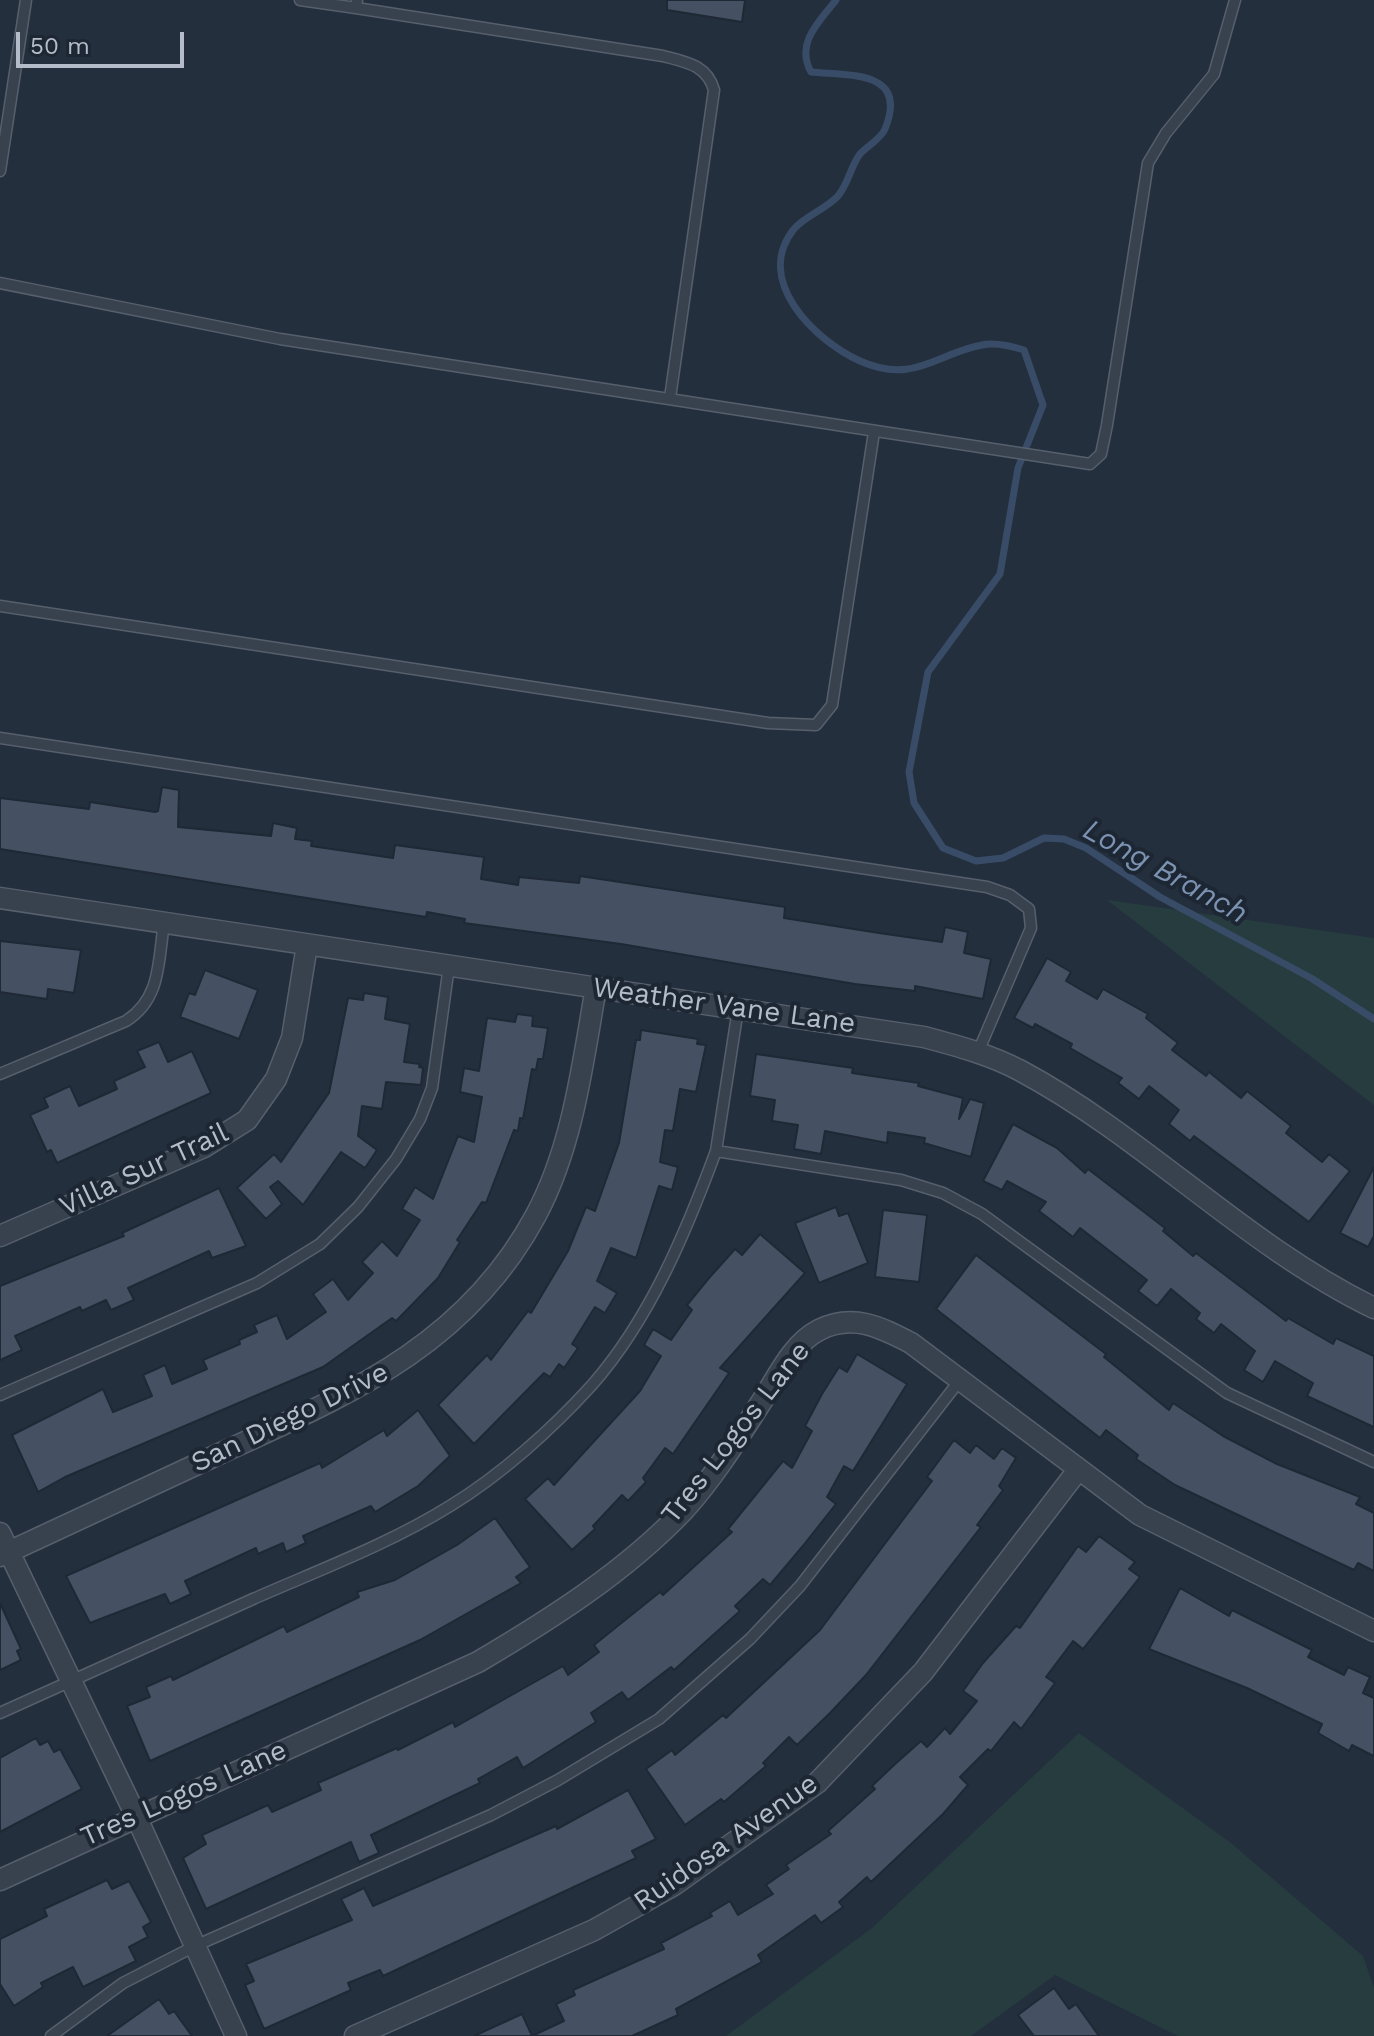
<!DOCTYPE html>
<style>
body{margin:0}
#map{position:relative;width:1374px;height:2036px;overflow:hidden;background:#242f3e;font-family:"Work Sans",sans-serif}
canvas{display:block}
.scale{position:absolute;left:16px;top:32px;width:168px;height:36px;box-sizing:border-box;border:4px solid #b4bcc9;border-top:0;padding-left:10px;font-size:24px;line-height:28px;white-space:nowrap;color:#b4bcc9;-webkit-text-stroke:6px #1d2633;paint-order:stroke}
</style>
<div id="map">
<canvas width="1374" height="2036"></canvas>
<div class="scale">50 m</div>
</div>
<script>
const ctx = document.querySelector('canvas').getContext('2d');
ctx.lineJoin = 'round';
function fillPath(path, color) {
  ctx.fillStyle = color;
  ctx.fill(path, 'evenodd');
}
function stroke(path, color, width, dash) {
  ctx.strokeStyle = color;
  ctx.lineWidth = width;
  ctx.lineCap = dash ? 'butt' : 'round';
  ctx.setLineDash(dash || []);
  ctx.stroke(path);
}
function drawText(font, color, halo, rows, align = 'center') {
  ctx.font = font + ' "Work Sans",sans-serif';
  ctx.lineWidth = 8;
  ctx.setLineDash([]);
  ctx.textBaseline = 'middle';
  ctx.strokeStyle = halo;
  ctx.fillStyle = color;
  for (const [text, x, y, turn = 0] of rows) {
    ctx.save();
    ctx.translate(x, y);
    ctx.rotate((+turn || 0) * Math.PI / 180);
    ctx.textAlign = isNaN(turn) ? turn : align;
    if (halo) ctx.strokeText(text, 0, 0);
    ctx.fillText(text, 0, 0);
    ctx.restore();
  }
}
fillPath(new Path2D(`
 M1107 900 1374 938V1105Z
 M1079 1733 1231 1843 1363 1956 1374 1988V2036H1178L1055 1975 971 2036H726L872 1928Z`), '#263c3f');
stroke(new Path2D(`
 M836 0C819 22 795 43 811 72 850 76 909 70 885 129 881 139 867 146 860 154 850 167 848 186 837 197 824 210 805 216 794 229 753 280 814 340 860 361 914 385 937 353 982 345 996 342 1011 346 1024 350L1043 405 1018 468 1000 574 928 672 909 772 914 803 943 848 976 861 1003 858 1044 838 1064 839 1086 848 1160 897 1311 978 1374 1019`), '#394c67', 7);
const building = new Path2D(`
 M667 0H745L742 22 667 10Z
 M162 787 179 790 178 827 271 836 273 823 297 828 295 839 312 841 311 846 393 858 395 845 484 857 481 879 518 885 519 877 579 883 580 876 785 907 784 918 879 933 942 942 945 927 968 932 964 953 991 959 983 999 915 986V991L855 984 621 944 464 923 465 919 427 912 426 917 0 849V798L89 809 90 802 155 812 158 811Z
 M0 941 81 950 74 993 48 989 47 999 0 992Z
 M1047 958 1071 972 1066 981 1097 999 1103 989 1148 1014 1146 1018 1178 1043 1172 1050 1206 1076 1209 1072 1241 1098 1247 1091 1291 1126 1286 1133 1322 1162 1329 1154 1350 1171 1309 1222 1194 1136 1190 1141 1169 1124 1179 1110 1149 1086 1139 1099 1118 1083 1122 1078 1070 1048 1072 1044 1035 1024 1033 1028 1014 1018Z
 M205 970 258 990 239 1039 180 1017 189 993 195 995Z
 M364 993 388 997 385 1019 410 1024 404 1062 420 1064 419 1067 423 1068 421 1085 386 1082 382 1109 362 1106 358 1136 377 1150 365 1168 341 1152 303 1205 278 1181 270 1187 282 1204 266 1219 237 1188 274 1154 281 1162 329 1093 348 998 363 1000Z
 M517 1014 533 1016 532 1026 548 1028 543 1059H538L536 1070 532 1069 523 1119 520 1118 518 1131 514 1130 486 1203 482 1202 457 1240 460 1242 438 1278 396 1321 392 1318 323 1367 65 1477 38 1492 12 1435 103 1389 113 1412 152 1396 143 1375 165 1365 172 1384 207 1369 203 1360 240 1344 239 1340 257 1332 254 1325 277 1315 287 1339 326 1312 313 1294 333 1279 348 1300 373 1273 362 1262 382 1241 397 1256 420 1220 402 1209 415 1187 433 1199 458 1136 474 1142 482 1097 460 1092 464 1068 479 1071 487 1018 515 1022Z
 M641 1030 698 1039 697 1044 706 1045 696 1092 680 1089 673 1131 665 1130 660 1162 678 1167 672 1190 659 1186 636 1258 611 1248 597 1281 617 1293 605 1313 595 1307 572 1344 578 1348 564 1368 559 1364 550 1377 544 1373 474 1444 438 1405 487 1355 491 1360 528 1311 531 1313 568 1251 586 1207 595 1211 619 1143 636 1040H640Z
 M159 1042 168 1062 192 1051 211 1093 57 1163 51 1150 47 1152 30 1115 48 1107 44 1098 70 1086 79 1106 117 1089 114 1081 145 1067 137 1051Z
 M756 1054 853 1068 852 1073 919 1083 918 1086 963 1098 959 1119 970 1099 984 1103 971 1157 924 1143 925 1138 888 1132 887 1143 825 1131 821 1154 794 1149 798 1125 772 1121 775 1100 750 1096Z
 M1013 1124 1057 1148 1085 1173 1088 1169 1165 1228 1163 1231 1193 1256 1196 1253 1286 1321 1288 1318 1333 1344 1336 1338 1374 1356V1427L1307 1396 1313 1383 1275 1361 1263 1382 1244 1370 1255 1351 1221 1324 1214 1333 1196 1319 1200 1313 1171 1289 1157 1306 1138 1291 1147 1280 1080 1228 1073 1237 1039 1211 1046 1202 1007 1181 1002 1190 983 1181Z
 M1374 1167V1236L1368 1247 1340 1233Z
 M219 1188 246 1246 212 1258 209 1251 128 1288 134 1300 111 1310 106 1300 82 1311 80 1307 15 1336 22 1350 0 1360V1286L124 1236 122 1233Z
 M836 1207 839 1216 848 1213 868 1263 819 1283 795 1223Z
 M883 1210 927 1215 919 1282 875 1277Z
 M760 1234 805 1273 720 1368 729 1373 673 1454 665 1448 643 1478 646 1482 628 1501 622 1495 593 1526 595 1529 572 1550 525 1499 548 1478 554 1485 640 1391 661 1356 644 1345 653 1329 671 1340 692 1310 687 1305 709 1278 735 1249 742 1255Z
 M976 1255 1106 1354 1104 1357 1169 1410 1173 1403 1223 1436 1277 1464 1360 1497 1356 1504 1374 1513V1571L1358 1563 1354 1570 1175 1485 1136 1459 1138 1455 1106 1430 1100 1438 936 1309Z
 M857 1354 907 1384 853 1471 844 1466 827 1497 836 1504 802 1547 770 1585 763 1579 735 1606 740 1611 674 1670 671 1667 628 1700 622 1692 591 1713 596 1722 523 1768 517 1757 478 1779 480 1783 371 1835 379 1853 359 1862 351 1842 206 1909 183 1858 206 1844 202 1835 268 1805 272 1812 321 1790 318 1783 397 1748 398 1750 453 1722 455 1727 563 1666 568 1675 599 1652 594 1645 660 1592 663 1595 732 1532 728 1529 783 1461 792 1468 812 1431 805 1426 822 1394 839 1367 847 1372Z
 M418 1410 450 1456 418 1486 375 1512 371 1506 303 1536 306 1543 286 1552 283 1543 258 1554 256 1548 185 1581 191 1594 170 1604 165 1594 90 1623 66 1576 320 1463 322 1468 384 1430 387 1436Z
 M954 1440 970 1453 976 1445 994 1459 1002 1448 1016 1458 999 1486 1003 1490 977 1525 981 1527 866 1675 830 1713 797 1745 789 1737 763 1763 766 1766 724 1802 721 1799 685 1825 646 1769 672 1750 675 1755 723 1715 726 1718 820 1630 932 1481 927 1477Z
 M495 1518 530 1567 516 1577 521 1583 420 1640 150 1761 127 1706 150 1697 146 1687 171 1676 173 1680 284 1626 287 1632 359 1597 357 1592 395 1580 457 1545Z
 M1099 1536 1135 1562 1129 1569 1140 1577 1083 1649 1073 1641 1046 1677 1055 1683 1021 1729 1014 1722 991 1751 988 1749 960 1777 968 1785 943 1814 871 1882 867 1877 839 1902 843 1907 821 1923 815 1915 758 1955 762 1962 676 2009 678 2015 632 2036H474L522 2014 532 2036 564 2021 556 2004 575 1995 573 1990 664 1949 661 1943 712 1916 710 1913 730 1901 738 1915 773 1894 766 1885 789 1869 786 1865 831 1834 828 1831 875 1789 872 1786 894 1765 921 1741 927 1747 945 1728 950 1734 977 1701 963 1691 983 1663 1016 1626 1020 1628 1078 1546 1086 1552Z
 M1180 1588 1229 1616 1232 1610 1312 1650 1308 1657 1344 1675 1348 1667 1370 1677 1363 1693 1374 1698V1756L1352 1745 1349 1751 1318 1733 1322 1724 1247 1688 1149 1649Z
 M0 1603 21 1649 17 1651 21 1660 0 1670Z
 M36 1738 40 1745 48 1741 54 1752 60 1749 82 1789 0 1832V1758Z
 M628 1790 656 1839 632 1851 636 1858 383 1976 380 1970 348 1983 351 1990 264 2029 245 1985 254 1981 246 1964 352 1920 341 1899 364 1888 373 1906 556 1826 557 1829Z
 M107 1880 112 1889 129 1881 151 1922 143 1927 148 1937 129 1947 136 1961 83 1987 73 1967 41 1983 43 1987 14 2006 0 1984V1939L47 1916 44 1909Z
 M1054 1988 1069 2009 1076 2004 1099 2036H1034L1018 2015Z
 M159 1999 169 2014 174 2011 192 2036H107Z`);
fillPath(building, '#455162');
stroke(building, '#1f2835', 2);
const service = new Path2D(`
 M300 0 356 8 357 0
 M356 8 663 56C686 62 707 65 714 90L670 398
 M0 171 26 0
 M0 283 280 339 1090 464 1101 454 1107 425 1148 163 1166 133 1214 74 1235 0
 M0 606 768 723 816 725 832 705 874 432
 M0 738 987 887 1010 895 1029 909 1031 928 978 1052
 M738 1009 716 1151 901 1180 943 1193 982 1214 1227 1393 1374 1462
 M0 1074 126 1021C161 999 158 962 164 923
 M0 1395 257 1283 320 1244 358 1207 396 1159 420 1119 432 1088 449 966
 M0 1713C85 1675 169 1637 253 1599 319 1570 389 1544 450 1506 501 1475 552 1429 592 1385 650 1319 686 1232 716 1151
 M51 2036 123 1983 195 1946 491 1815 558 1780 659 1719 750 1639 800 1586 960 1380`);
const minor = new Path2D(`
 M0 898 924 1037C958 1046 991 1055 1021 1071 1146 1138 1246 1246 1374 1308
 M0 1236 204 1147 247 1120 276 1079 292 1038 307 945
 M0 1533 136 1816 236 2036
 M0 1556C73 1522 146 1488 219 1454 347 1395 466 1346 536 1215 573 1146 583 1062 596 987
 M0 1880 478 1662C551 1619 625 1572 684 1510 714 1477 738 1438 762 1401 778 1376 792 1344 819 1330 853 1313 880 1327 911 1343L1140 1515 1374 1631
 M355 2036 594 1930 674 1885 817 1783 923 1672 1078 1470`);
stroke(service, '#565f6c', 13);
stroke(minor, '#565f6c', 23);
stroke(service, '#38414e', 10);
stroke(minor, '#38414e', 20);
drawText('28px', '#b4bcc9', '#1d2633', [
 ["Weather Vane Lane",724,1006,8],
 ["Villa Sur Trail",144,1170,-25],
 ["San Diego Drive",290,1418,-26],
 ["Tres Logos Lane",736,1433,-52],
 ["Tres Logos Lane",184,1794,-24],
 ["Ruidosa Avenue",726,1843,-35]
]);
drawText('italic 30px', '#7c92b1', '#1d2633', [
 ["Long Branch",1165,872,29]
]);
</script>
